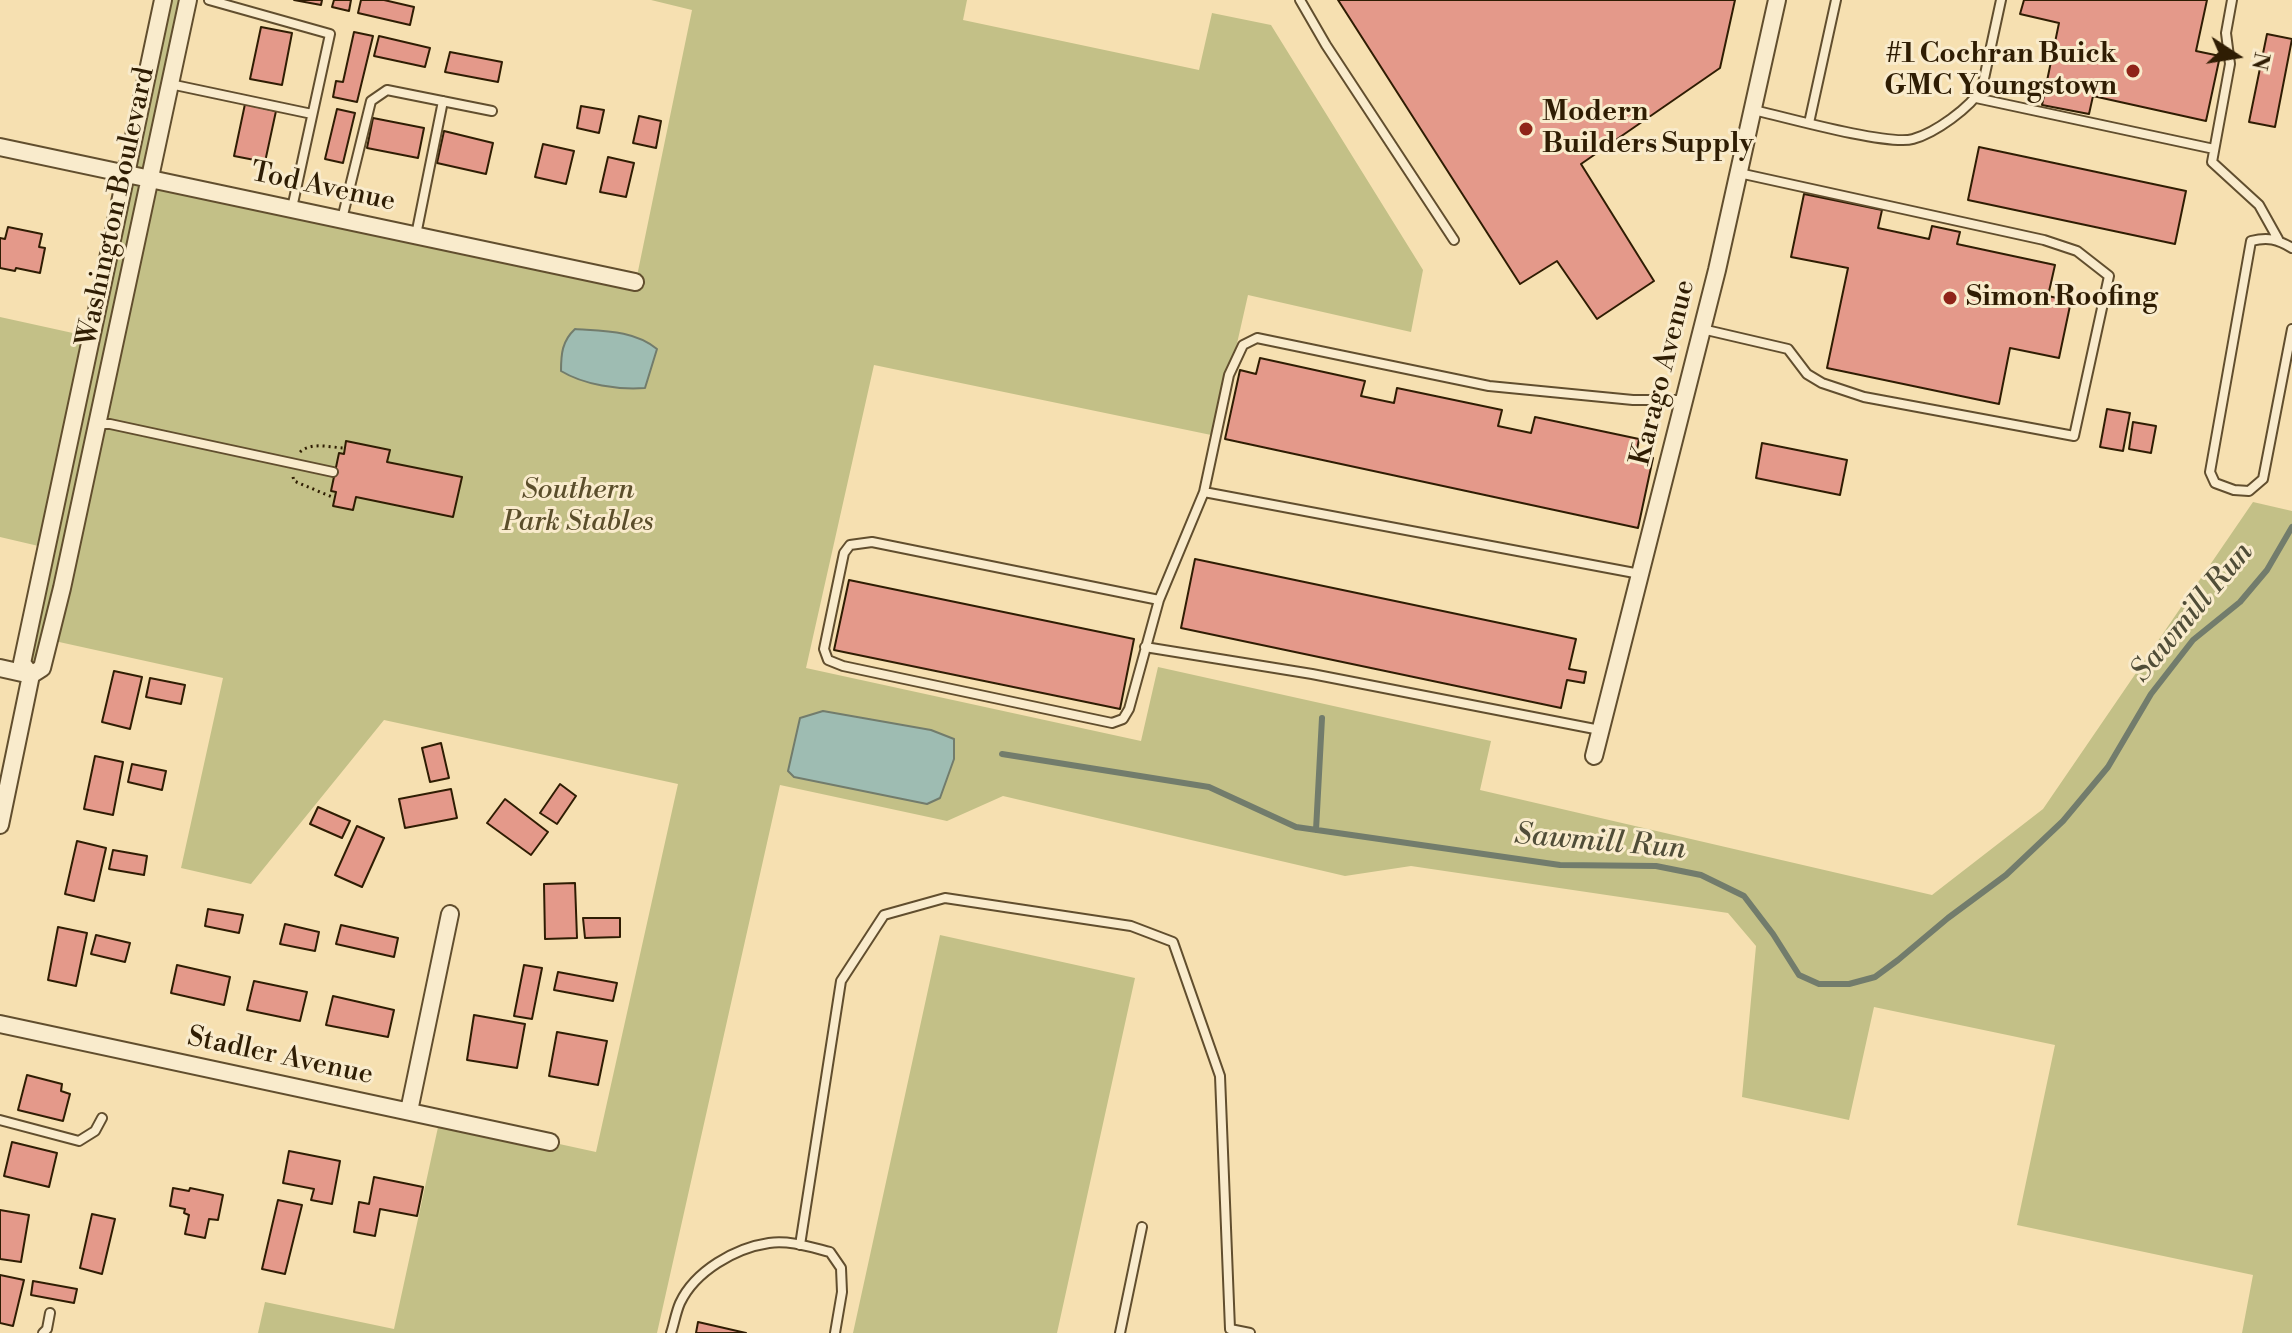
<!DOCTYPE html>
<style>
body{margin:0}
#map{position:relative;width:2292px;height:1333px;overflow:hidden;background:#f6e0b1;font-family:"Libre Bodoni",serif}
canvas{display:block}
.north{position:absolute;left:2196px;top:16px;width:80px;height:80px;-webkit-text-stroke:6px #f9ebcc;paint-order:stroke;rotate:102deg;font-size:22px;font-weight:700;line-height:32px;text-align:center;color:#2f1d03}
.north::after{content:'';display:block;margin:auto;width:28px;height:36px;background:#2f1d03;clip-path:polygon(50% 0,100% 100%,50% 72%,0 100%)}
</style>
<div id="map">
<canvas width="2292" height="1333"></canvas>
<div class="north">N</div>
</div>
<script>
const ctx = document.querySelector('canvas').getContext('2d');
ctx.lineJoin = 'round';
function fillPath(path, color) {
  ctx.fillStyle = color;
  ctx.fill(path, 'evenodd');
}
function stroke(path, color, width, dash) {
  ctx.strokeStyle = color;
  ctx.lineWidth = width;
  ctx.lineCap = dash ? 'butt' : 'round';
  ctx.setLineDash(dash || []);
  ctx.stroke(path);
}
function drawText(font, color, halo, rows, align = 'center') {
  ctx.font = font + ' "Libre Bodoni",serif';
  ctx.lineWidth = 6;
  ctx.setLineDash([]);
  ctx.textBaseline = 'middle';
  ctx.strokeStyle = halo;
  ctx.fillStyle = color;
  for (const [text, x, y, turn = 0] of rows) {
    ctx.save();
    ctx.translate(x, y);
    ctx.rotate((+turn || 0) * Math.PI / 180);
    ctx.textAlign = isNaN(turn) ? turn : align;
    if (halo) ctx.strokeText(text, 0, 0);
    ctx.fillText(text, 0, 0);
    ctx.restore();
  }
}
fillPath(new Path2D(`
 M163 0H188L151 177 637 276 692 10 651 0H967L963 20 1199 70 1212 13 1271 25 1423 270 1411 332 1248 295 1216 436 874 365 806 668 1141 741 1158 667 1491 741 1480 790 1932 895 2043 809 2253 502 2292 511V1333H2242L2253 1275 2017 1225 2055 1045 1874 1007 1849 1120 1742 1097 1756 946 1728 913 1411 866 1345 876 1003 796 947 821 780 785 657 1333H258L265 1302 394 1329 440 1118 596 1152 678 784 384 720 251 884 181 868 223 678 50 640 42 668 22 663 47 548 0 537V317L91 337Z
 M940 935 1135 978 1057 1333H853Z`), '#c3c087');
const water = new Path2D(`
 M575 329C603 331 634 330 657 349L645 388C619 390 584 385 561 371 561 354 562 341 575 329Z
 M823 711 931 730 954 739V759L940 798 927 804 794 777 788 771 800 718Z`);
fillPath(water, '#9ebcb2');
stroke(water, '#727c6c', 2);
stroke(new Path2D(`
 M1002 754 1209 787 1296 827 1560 865 1656 866 1701 875 1744 896 1773 934 1799 975 1819 984H1849L1875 977 1898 960 1948 918 2006 875 2063 821 2108 767 2151 694 2193 640 2240 602 2267 570 2292 527
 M1316 830 1322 718`), '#727c6c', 6);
const building = new Path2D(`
 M294 0H322L321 5Z
 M334 0H351L349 11 332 7Z
 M361 0H384L414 7 410 25 358 13Z
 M1338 0H1735L1720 68 1581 164 1654 281 1597 319 1557 261 1520 284Z
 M2024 0H2207L2196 51 2220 56 2206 121 2093 96 2089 114 2042 105 2059 23 2020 14Z
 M261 27 292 33 282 85 250 79Z
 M354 32 373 36 357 102 333 97 336 81 343 82Z
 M2267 34 2292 39 2275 127 2249 122Z
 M379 36 430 48 425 67 374 56Z
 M450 52 502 62 498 82 445 72Z
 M245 104 276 111 265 162 234 156Z
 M581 106 604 110 599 133 577 128Z
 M337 109 355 113 343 163 325 159Z
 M639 116 661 121 656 148 633 143Z
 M373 118 424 128 418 158 367 148Z
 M444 131 493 143 486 174 437 163Z
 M543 144 574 151 566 184 535 177Z
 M1979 147 2186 191 2175 244 1968 200Z
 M608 157 634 163 626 197 600 192Z
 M1804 194 1882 210 1878 228 1929 239 1932 226 1960 232 1957 244 2055 265 2048 296 2071 301 2059 358 2010 348 1999 404 1827 368 1848 268 1791 257Z
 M8 227 42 234 39 247 45 248 40 273 16 268 15 271 0 268V238L5 239Z
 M1260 358 1365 381 1361 396 1394 403 1397 388 1502 410 1498 426 1531 433 1535 417 1639 439 1636 455 1653 458 1638 528 1225 439 1240 370 1256 374Z
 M2107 409 2130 413 2123 451 2100 447Z
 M2133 422 2156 426 2151 453 2129 449Z
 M346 441 390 450 387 462 462 477 453 517 356 497 353 510 333 506 336 492 331 491 339 453 344 454Z
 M1762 443 1847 460 1840 495 1756 478Z
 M1195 559 1576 639 1569 669 1586 672 1584 683 1567 680 1561 708 1181 628Z
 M849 580 1134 639 1120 709 834 650Z
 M114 671 142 677 130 729 102 722Z
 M150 678 185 685 181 704 146 697Z
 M441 743 449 778 430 782 422 748Z
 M95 756 123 762 113 815 84 809Z
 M132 764 166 771 162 790 128 782Z
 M560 784 576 796 557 824 540 813Z
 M451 789 457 818 405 828 399 799Z
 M505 799 548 832 531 855 487 823Z
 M318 807 350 821 342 838 310 824Z
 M357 826 384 838 362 887 335 875Z
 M77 841 106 848 94 901 65 894Z
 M113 850 147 856 144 875 109 869Z
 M575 883 577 938 545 939 544 884Z
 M208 909 243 915 239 933 205 926Z
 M583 918H620V937L585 938Z
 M285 924 319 932 315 951 280 944Z
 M341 925 398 938 394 957 336 944Z
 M58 927 87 933 76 986 48 980Z
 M96 935 130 943 125 962 91 954Z
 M177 965 230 977 224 1005 171 993Z
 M524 965 542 968 532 1019 514 1016Z
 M558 972 617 983 613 1001 554 990Z
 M254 981 307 992 300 1021 247 1010Z
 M333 996 394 1010 388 1037 326 1025Z
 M474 1015 525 1024 517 1068 467 1060Z
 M557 1032 607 1041 598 1085 549 1076Z
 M27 1075 62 1084 61 1091 70 1094 63 1121 18 1110Z
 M12 1142 57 1153 49 1187 4 1176Z
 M289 1151 340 1161 332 1204 311 1200 314 1189 283 1183Z
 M374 1177 423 1187 417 1216 380 1209 375 1236 354 1232 359 1202 369 1204Z
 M173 1188 189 1191 190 1188 223 1195 218 1220 209 1219 205 1238 185 1234 189 1215 184 1213 185 1209 170 1206Z
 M278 1200 302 1205 285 1274 262 1269Z
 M0 1210 29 1215 21 1262 0 1259Z
 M92 1214 115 1219 102 1274 80 1268Z
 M0 1275 24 1280 13 1326 0 1323Z
 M33 1281 77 1289 74 1303 31 1295Z
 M698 1322 746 1333H696Z`);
fillPath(building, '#e4998a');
stroke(building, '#2f1d03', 2);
const service = new Path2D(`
 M209 0 330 34 292 208
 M1300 0 1326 45 1454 240
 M2232 0 2226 33 2230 64 2212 162 2259 205 2278 239
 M170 84 312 114
 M1976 98 2214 149
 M1754 110C1784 117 1888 146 1913 139 1935 133 1970 108 1982 88L2001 0
 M1809 123 1836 0
 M342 219 371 101 387 90 492 111
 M416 235 443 101
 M2292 248C2277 239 2268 237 2251 241L2210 472 2215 483 2234 490 2249 491 2263 479 2292 329
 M1702 329 1788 349 1807 374 1822 383 1864 397 2074 436 2109 276 2077 251 2044 240 1739 173
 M97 424H110L333 472
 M1640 574 1204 492 1229 375 1243 345 1257 338 1489 386 1633 400H1683
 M1159 600 872 542 850 545 844 553 824 649 828 660 843 666 1112 723 1123 719 1129 709 1159 600 1204 492
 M1145 647 1312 674 1600 730
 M0 1120 79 1141 95 1131 102 1118
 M800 1245 841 981 884 915 945 898 1131 926 1173 942 1220 1076 1230 1329 1250 1333
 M43 1333 47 1329 50 1313
 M671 1333C674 1324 676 1312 680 1303 695 1271 735 1248 769 1243 789 1240 810 1247 830 1252L841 1268 842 1292 835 1333
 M1120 1333 1142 1227`);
const minor = new Path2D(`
 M0 147 635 282
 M0 668 31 675
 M31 675 42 668 62 588 188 0
 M1594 756 1717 270 1777 0
 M0 825 31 675 22 663 163 0
 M0 1024 550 1142
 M409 1111 450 914`);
stroke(service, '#614e2e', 12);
stroke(minor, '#614e2e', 20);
stroke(new Path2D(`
 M300 452C311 442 329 447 343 448
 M293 477 294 481 332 497`), '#2f1d03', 3, [2, 4]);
stroke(service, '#f9ebcc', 8);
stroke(minor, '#f9ebcc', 16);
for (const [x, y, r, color] of [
 [2133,71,8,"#8f2418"],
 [1526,129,8,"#8f2418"],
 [1950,298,8,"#8f2418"]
]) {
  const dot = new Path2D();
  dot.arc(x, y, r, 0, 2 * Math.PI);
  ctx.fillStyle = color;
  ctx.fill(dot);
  stroke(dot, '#f9ebcc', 3);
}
drawText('bold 28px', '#2f1d03', '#f9ebcc', [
 ["#1 Cochran Buick",2117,55,"right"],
 ["GMC Youngstown",2117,87,"right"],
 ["Modern",1542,113],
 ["Builders Supply",1542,145],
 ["Simon Roofing",1966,298]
], 'left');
drawText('28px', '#2f1d03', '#f9ebcc', [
 ["Tod Avenue",323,188,12],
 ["Washington Boulevard",117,207,-78],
 ["Karago Avenue",1664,373,-76],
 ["Stadler Avenue",280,1057,12]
]);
drawText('italic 28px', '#5b4e2b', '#f9ebcc', [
 ["Southern",578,491],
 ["Park Stables",578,523]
]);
drawText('italic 30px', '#504d38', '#f9ebcc', [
 ["Sawmill Run",2193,613,-50],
 ["Sawmill Run",1600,843,5]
]);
</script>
